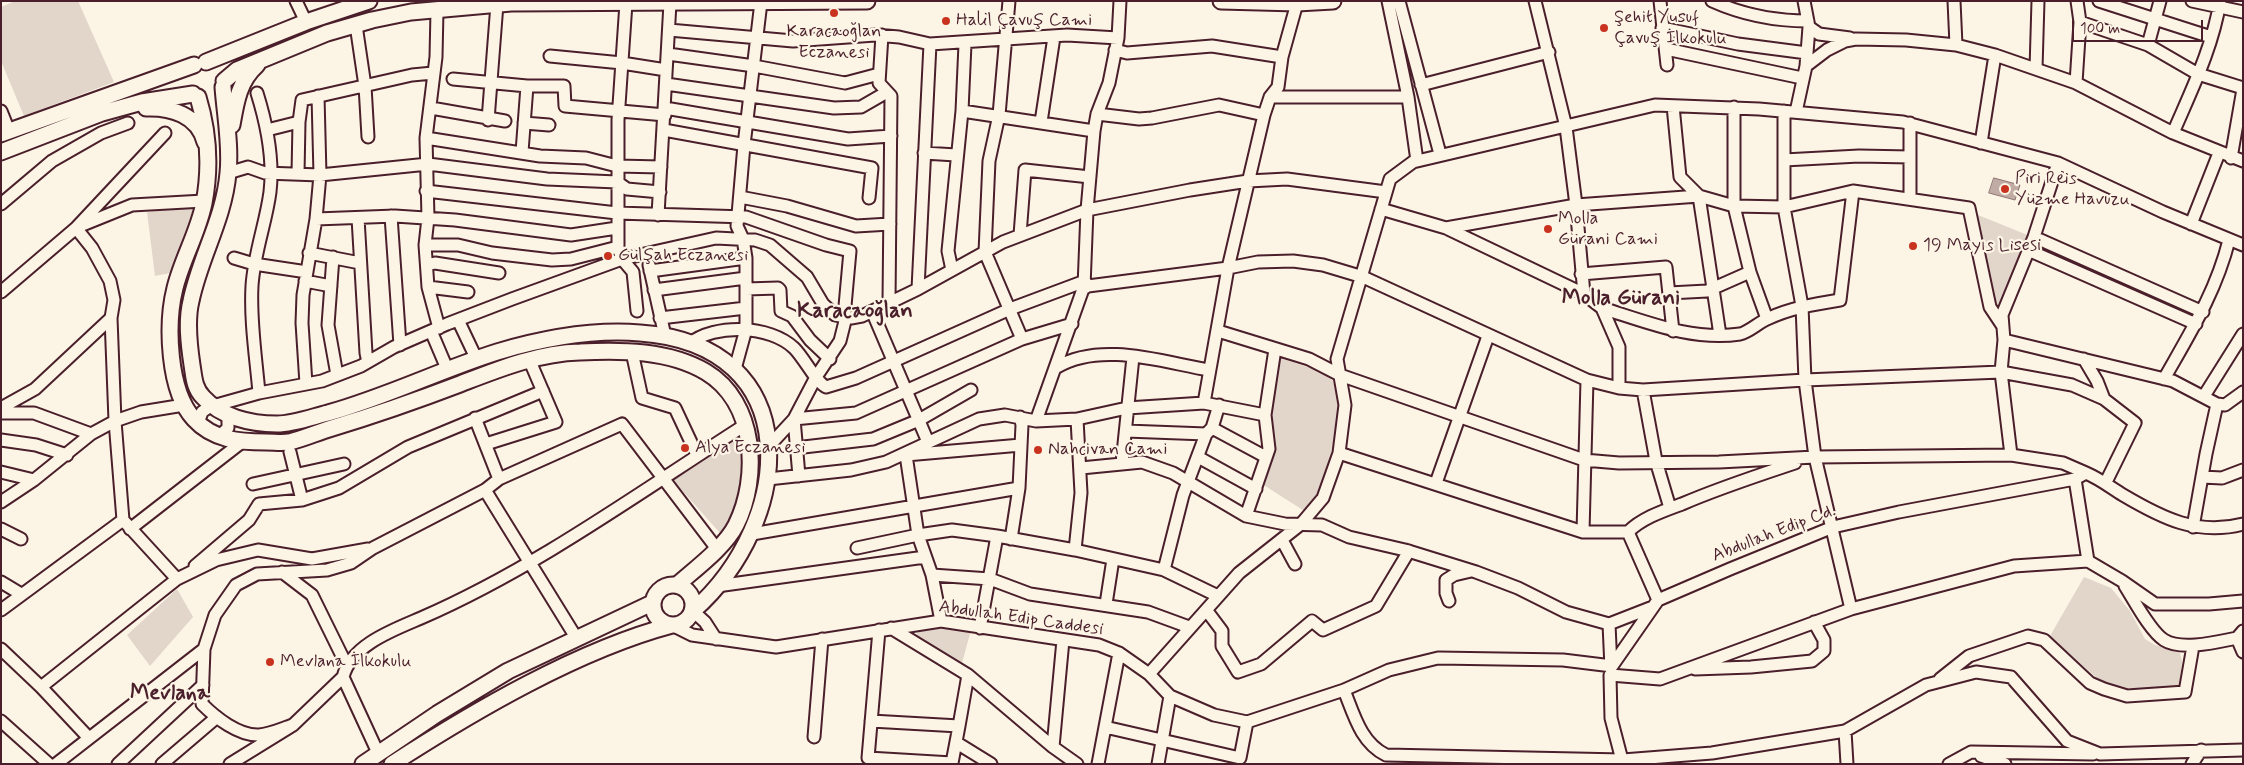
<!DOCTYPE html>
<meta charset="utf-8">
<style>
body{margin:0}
#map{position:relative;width:2244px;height:765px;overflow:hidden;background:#fcf5e5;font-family:Mynerve,sans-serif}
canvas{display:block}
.frame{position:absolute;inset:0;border:2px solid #4a1f2b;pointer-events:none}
.scale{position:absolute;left:2072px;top:20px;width:131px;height:22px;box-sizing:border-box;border:2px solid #4a1f2b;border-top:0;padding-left:6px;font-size:15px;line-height:18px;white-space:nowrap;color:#4a1f2b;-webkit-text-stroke:4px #fcf5e5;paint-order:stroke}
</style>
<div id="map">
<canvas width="2244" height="765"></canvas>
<div class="frame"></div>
<div class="scale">100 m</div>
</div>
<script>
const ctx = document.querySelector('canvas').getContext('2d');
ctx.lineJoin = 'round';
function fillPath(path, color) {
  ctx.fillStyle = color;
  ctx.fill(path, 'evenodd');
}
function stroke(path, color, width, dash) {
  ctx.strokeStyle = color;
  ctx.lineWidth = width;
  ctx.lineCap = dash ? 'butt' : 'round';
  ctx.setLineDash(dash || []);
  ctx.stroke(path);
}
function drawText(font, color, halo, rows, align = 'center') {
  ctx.font = font + ' Mynerve,sans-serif';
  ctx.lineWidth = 4.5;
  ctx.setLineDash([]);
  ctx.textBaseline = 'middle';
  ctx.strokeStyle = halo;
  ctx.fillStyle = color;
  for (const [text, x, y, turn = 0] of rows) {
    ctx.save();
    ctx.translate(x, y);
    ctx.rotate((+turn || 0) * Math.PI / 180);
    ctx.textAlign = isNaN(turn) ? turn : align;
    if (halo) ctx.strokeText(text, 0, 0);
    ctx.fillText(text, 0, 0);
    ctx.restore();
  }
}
fillPath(new Path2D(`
 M15 1H78L114 82 24 116 1 61V7Z
 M189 207 197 211 175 272 155 276 147 212Z
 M1978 215 2030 236 2004 306 1993 302 1977 226Z
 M1274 356 1322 372 1333 381 1338 396V424L1320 497 1306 512 1262 484 1274 445 1273 423 1267 412Z
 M737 438 743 453 738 503 727 528 720 533 672 479Z
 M2084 577 2111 588 2130 611 2145 639 2155 645 2180 653 2182 662 2179 688H2120L2099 680 2050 636Z
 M177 589 193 617 150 666 127 635Z
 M940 626 971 630 962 663 916 635 919 630Z`), '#e2d5ca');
const water = new Path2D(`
 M1994 178 2020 185 2015 200 1989 193Z`);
fillPath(water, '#c0aca5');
stroke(water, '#917474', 1);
const minor = new Path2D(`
 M296 1 306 22
 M1009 1 999 115 989 161 985 252 1022 339
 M1388 1 1408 97 1417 161
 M1399 1 1440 154
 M1535 1 1566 127 1576 205 1584 294
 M1660 1 1667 65
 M1712 1C1741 14 1776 21 1808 21
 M1954 1 1956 45
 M2099 1 2211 37
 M2192 1 2243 12
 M626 3 618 120V247L622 259 633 272 637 311
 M437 11 436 57 426 138 428 218 425 245 428 287 439 328
 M2080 22 2148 45 2198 74 2243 88
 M356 25 365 86 368 137
 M1809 27 1819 34 1850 38
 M1662 28 1738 44 1807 53
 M669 30 793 41 875 35 899 37 930 44 1067 35 1118 38
 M882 35 879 83 891 96 889 303
 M2148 45 2160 1
 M1666 49 1802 78
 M1115 50 1127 53 1212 46 1282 57
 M668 54 754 66 845 83 879 74
 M550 56 622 63 666 70
 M1806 66 1827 50 1845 41 1856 39 1906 40 1956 45 1995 55 2076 83 2173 133 2243 161
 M2036 69 2038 1
 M453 79 527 86H564L565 106 665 115
 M2076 83 2080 22 2077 1
 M666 84 834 108 861 107 887 92
 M1421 85 1549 52
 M257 93C267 125 274 158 270 192 266 223 254 253 252 286 250 321 256 358 259 393
 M1270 97H1408
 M1673 106 1680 177 1699 196 1734 206 1784 207 1853 191 1969 208 1990 307 2002 325
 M1734 107V206L1750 272 1767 319
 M431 108 505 121
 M665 108 848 139 891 136
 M1 111 9 131
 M962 111 1094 131
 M1784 111V207L1802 306 1805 380 1815 457 1851 609
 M1796 112 1806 66 1809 27 1804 1
 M1097 114 1139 119 1152 118 1219 105 1264 115
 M488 120 497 4
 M1041 122 1054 37
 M524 123 549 125
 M1910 123V199
 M267 130 299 122
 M664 130 872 168 869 198
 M2173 133C2191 91 2213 47 2220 1
 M426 138 540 156 586 158 617 166 661 167
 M1981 143 1995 55
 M522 152 527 86
 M924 153 956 155
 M2231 158 2243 89
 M1784 160 1859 156 1910 157
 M228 173 248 167 265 173 320 175 428 164 547 179 617 182 627 189 660 192
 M298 174 299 122 302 100 412 75 433 73
 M426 191 617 213 746 217 826 245 850 251 844 317
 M740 197 787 206 856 226 890 224
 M1 204 52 161 101 133 128 123
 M1381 209 1446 228 1584 294 1602 308 1619 347V388L1643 390 1805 380 2001 372 2072 385 2104 399 2135 423 2106 482
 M658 215 670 3
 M391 216 400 345
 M358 218 366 353 368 362
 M316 219 395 216 455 220 571 235 617 228
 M2191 224 2219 153
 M80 226 132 205 204 201
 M76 228 92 248 110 281 114 300 111 318 115 421 123 520 177 579 216 560 258 550 312 559 368 549
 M1446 228 1576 205 1699 196 1720 335
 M1020 235 1025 170 1090 177
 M2034 237 2203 312
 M425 245H458L492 253 552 260 571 259 618 247
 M2028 250 2196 324
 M309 253 360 263
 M333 257 328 325 337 375
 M234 258 254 264 307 272
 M427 265 435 263 499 273
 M649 265 665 336
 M952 270 948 251 962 111 965 44
 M650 271 746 258
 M1581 274 1666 267 1673 331
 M305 281 331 286
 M428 287 468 292
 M1084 287 1087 210 1094 131 1097 114 1109 83 1118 38 1120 1
 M746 289 778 288 780 290 781 311 792 316 810 340 830 359
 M918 289 930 44
 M654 290 746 278
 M1 292 76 228 165 133
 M1669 293 1707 291 1750 272
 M1602 308C1647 322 1692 341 1740 334 1749 332 1758 323 1767 319 1790 308 1815 304 1840 300L1853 191
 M872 311 928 442
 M660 318 746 308
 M458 320 477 360
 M431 331 448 371
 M1218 331 1309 359 1340 375 1584 460 1619 463 1719 462 1815 457 2011 455 2063 463 2086 473
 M2004 340 2173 381 2217 404 2225 405 2243 392
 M689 344C715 323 770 325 794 348 805 359 815 381 826 387L856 378 1010 309 1085 281
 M632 352 642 398 675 408 697 455
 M2084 359 2097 381 2104 399
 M1057 367C1101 341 1162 362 1209 370
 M735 369 746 329V258L743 239 737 226 744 145 761 2
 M2164 379C2190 333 2216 292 2229 240
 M306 384 302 323 303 295 316 219 320 175 318 96
 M1643 390 1656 461 1670 508
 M2204 396 2243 334
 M1204 403 1228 268 1264 115 1270 97 1278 87 1282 57 1297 3
 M1 408 35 389 111 318
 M1 413H34L91 434
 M1265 415 1275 349
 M475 418 499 479
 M1036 421 1083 289 1088 286 1228 268 1258 262 1293 261 1323 265 1363 277 1587 380 1619 388
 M198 423 202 412 209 407 259 393 322 381 361 366 394 347 447 324 512 299 622 259 716 238 755 240 770 245 807 277 823 304 835 315 851 318 862 316 918 289 1003 242 1087 210 1190 190 1248 181 1287 179 1386 192
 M1212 428 1266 457
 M1126 431 1206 434
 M219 436 228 428V416
 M1 440 36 445 67 455
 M486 444 556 422 529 359
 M769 446 794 419 816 377 840 341 846 317
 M795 448 873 439 919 420 971 390
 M290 452 302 500
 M1339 453 1583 532H1628C1642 518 1663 511 1682 504 1719 488 1756 476 1795 463
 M2011 455 2001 372 2004 340 2002 315 2034 237 2058 163
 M1198 457 1256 489
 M1122 463 1133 357
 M1081 468 1142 462 1173 473 1246 516 1285 524 1322 525 1349 537 1405 550 1476 572 1518 588 1566 612 1609 624 1611 668
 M1 472 34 480
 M799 476 794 419 856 413 1022 339 1072 324
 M2202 477 2222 478 2243 470
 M768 479 851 470 886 462 979 419 1005 415 1036 421 1077 419 1127 408 1204 403 1265 415 1269 449 1246 516
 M2075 479 2088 561
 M1436 483 1488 336
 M253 484 344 464
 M485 490 577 639
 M1 502 34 480 91 434 115 421 141 412 184 405
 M2193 527 2206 454 2217 404
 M1 529 21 539
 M130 529 242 442
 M1583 532 1587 380
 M1628 532 1658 600
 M752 534 1019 488
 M1011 539 1019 488 1022 425 1020 417
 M1282 540 1295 564
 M857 548 918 535 906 455 1021 445
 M1075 550 1081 493 1077 419
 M195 566 249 520 259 504 302 500 339 488 408 447 543 391
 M1164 570 1183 495 1206 434 1212 428 1219 405
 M282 572 312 595 346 664
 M932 575 990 579 1030 594 1148 612 1189 627
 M1 582 21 594
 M717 586 925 557
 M2125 586C2134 600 2150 631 2164 640 2181 651 2217 642 2237 638
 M1449 601 1446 593V580L1454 575 1471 571
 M1106 604 1113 559
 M1 610 123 520
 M693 611 705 622 716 639
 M1207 611 1222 631V646L1238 672 1261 664 1312 621 1323 630 1376 606 1409 551
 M941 621 932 575 918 535 952 530 997 536 1075 550 1164 570 1218 596
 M1609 624 1650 608
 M672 625 692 635 776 647 941 621 1099 645 1119 653 1149 674 1170 696 1214 715 1247 722 1344 690 1389 670 1438 658 1563 660 1612 666 1658 600 1730 569 1833 527 1899 512 2075 479 2086 473C2100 479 2110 487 2123 495 2162 518 2197 536 2243 524
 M891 628 968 675 1053 747 1077 764
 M980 628 997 536
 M879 630 868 758 952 763 959 726
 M2243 631 2237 638 2243 652
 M1 649 41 687 88 737
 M204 649 202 704C216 718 239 736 259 735 271 734 283 728 293 725
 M1695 669 1751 667 1812 661 1824 651V640L1814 622
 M1149 674 1239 573 1301 524 1323 498 1339 453 1345 405 1337 359 1390 179 1413 162 1655 105 1759 109 1903 122 2058 163 2163 212 2243 245
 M1940 679 1969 656 2028 636 2044 640 2090 683 2104 689 2127 696 2185 692 2193 646
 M41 687 177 579
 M1344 690C1354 715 1361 743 1386 755L1623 760 1712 753 1845 731 1926 685 1976 672 2011 677 2067 741 2100 754 2243 750
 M1 721 49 764
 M871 721 959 726 968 675
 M1105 727 1240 758 1247 722
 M1845 731 1847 764
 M814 737 822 639
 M957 743 991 764
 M1053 747 1063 640
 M379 755 343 677C351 645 393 630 421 618 536 568 640 492 745 425
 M1981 756 2005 764
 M56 764 204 649 215 615 236 585 257 574 327 570 351 563 373 548 485 490 499 479 622 424 717 549
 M118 764 203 685
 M162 764 217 717
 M230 764 293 725 343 677
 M1098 764 1119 653
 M1158 764 1170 696
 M1623 764 1611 718 1610 675 1660 679 1851 609 2014 566 2088 561 2122 581 2155 604H2209L2243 601
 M1949 764 1971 752 2093 754
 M2192 764 2201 750`);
const major = new Path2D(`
 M1221 1 1297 3 1333 1
 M206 62 306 22 369 1
 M224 81 237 70 327 33 372 20 411 12 511 3 867 1
 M223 87C225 115 231 145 228 173 224 219 200 257 191 301 186 321 189 345 192 365 194 377 194 388 203 397 221 417 250 424 277 424 293 424 312 417 328 413 386 397 440 370 497 352 544 338 591 329 640 333 809 345 795 521 693 611
 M198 97C209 133 211 166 204 203 198 233 182 259 175 288 166 324 168 391 194 419 213 440 239 442 266 442 274 442 282 443 289 442 303 439 318 432 332 428 375 415 418 400 460 384 499 369 538 353 580 352 621 350 669 350 706 372 756 402 760 477 736 525 725 547 695 569 677 585
 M146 108C171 107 198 115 205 142
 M232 125C236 102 239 81 257 65
 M1 134 194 65
 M1 152 102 113 142 102 193 94
 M653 605a20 20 0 1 1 40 0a20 20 0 1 1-40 0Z
 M363 764 437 714 508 671 652 603
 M392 764C474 711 578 650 672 625`);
stroke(minor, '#4a1f2b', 15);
stroke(major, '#4a1f2b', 19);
stroke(minor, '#fcf5e5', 11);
stroke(major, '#fcf5e5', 15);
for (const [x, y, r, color] of [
 [834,13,5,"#c8321e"],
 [946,21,5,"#c8321e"],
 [1604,28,5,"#c8321e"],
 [2005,189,5,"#c8321e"],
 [1548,229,5,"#c8321e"],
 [1913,246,5,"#c8321e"],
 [608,256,5,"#c8321e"],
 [685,448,5,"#c8321e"],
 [1038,450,5,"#c8321e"],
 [270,662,5,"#c8321e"]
]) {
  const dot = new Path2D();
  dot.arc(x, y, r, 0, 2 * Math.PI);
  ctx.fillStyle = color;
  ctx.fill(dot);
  stroke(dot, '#fcf5e5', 2);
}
drawText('18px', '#4a1f2b', '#fcf5e5', [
 ["Şehit Yusuf",1614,18],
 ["Çavuş İlkokulu",1614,39],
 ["Halil Çavuş Cami",956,21],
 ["Karacaoğlan",834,32,"center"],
 ["Eczanesi",834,53,"center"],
 ["Piri Reis",2015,179],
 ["Yüzme Havuzu",2015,200],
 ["Molla",1558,219],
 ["Gürani Cami",1558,240],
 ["19 Mayıs Lisesi",1923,246],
 ["Gülşah Eczanesi",618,256],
 ["Alya Eczanesi",695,448],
 ["Nahcivan Cami",1048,450],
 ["Mevlana İlkokulu",280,662]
], 'left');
drawText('18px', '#4a1f2b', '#fcf5e5', [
 ["Abdullah Edip Cd.",1774,534,-21],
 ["Abdullah Edip Caddesi",1021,619,8]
]);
drawText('bold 22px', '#4a1f2b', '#fcf5e5', [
 ["Molla Gürani",1621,299],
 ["Karacaoğlan",855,312],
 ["Mevlana",170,694]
]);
</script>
